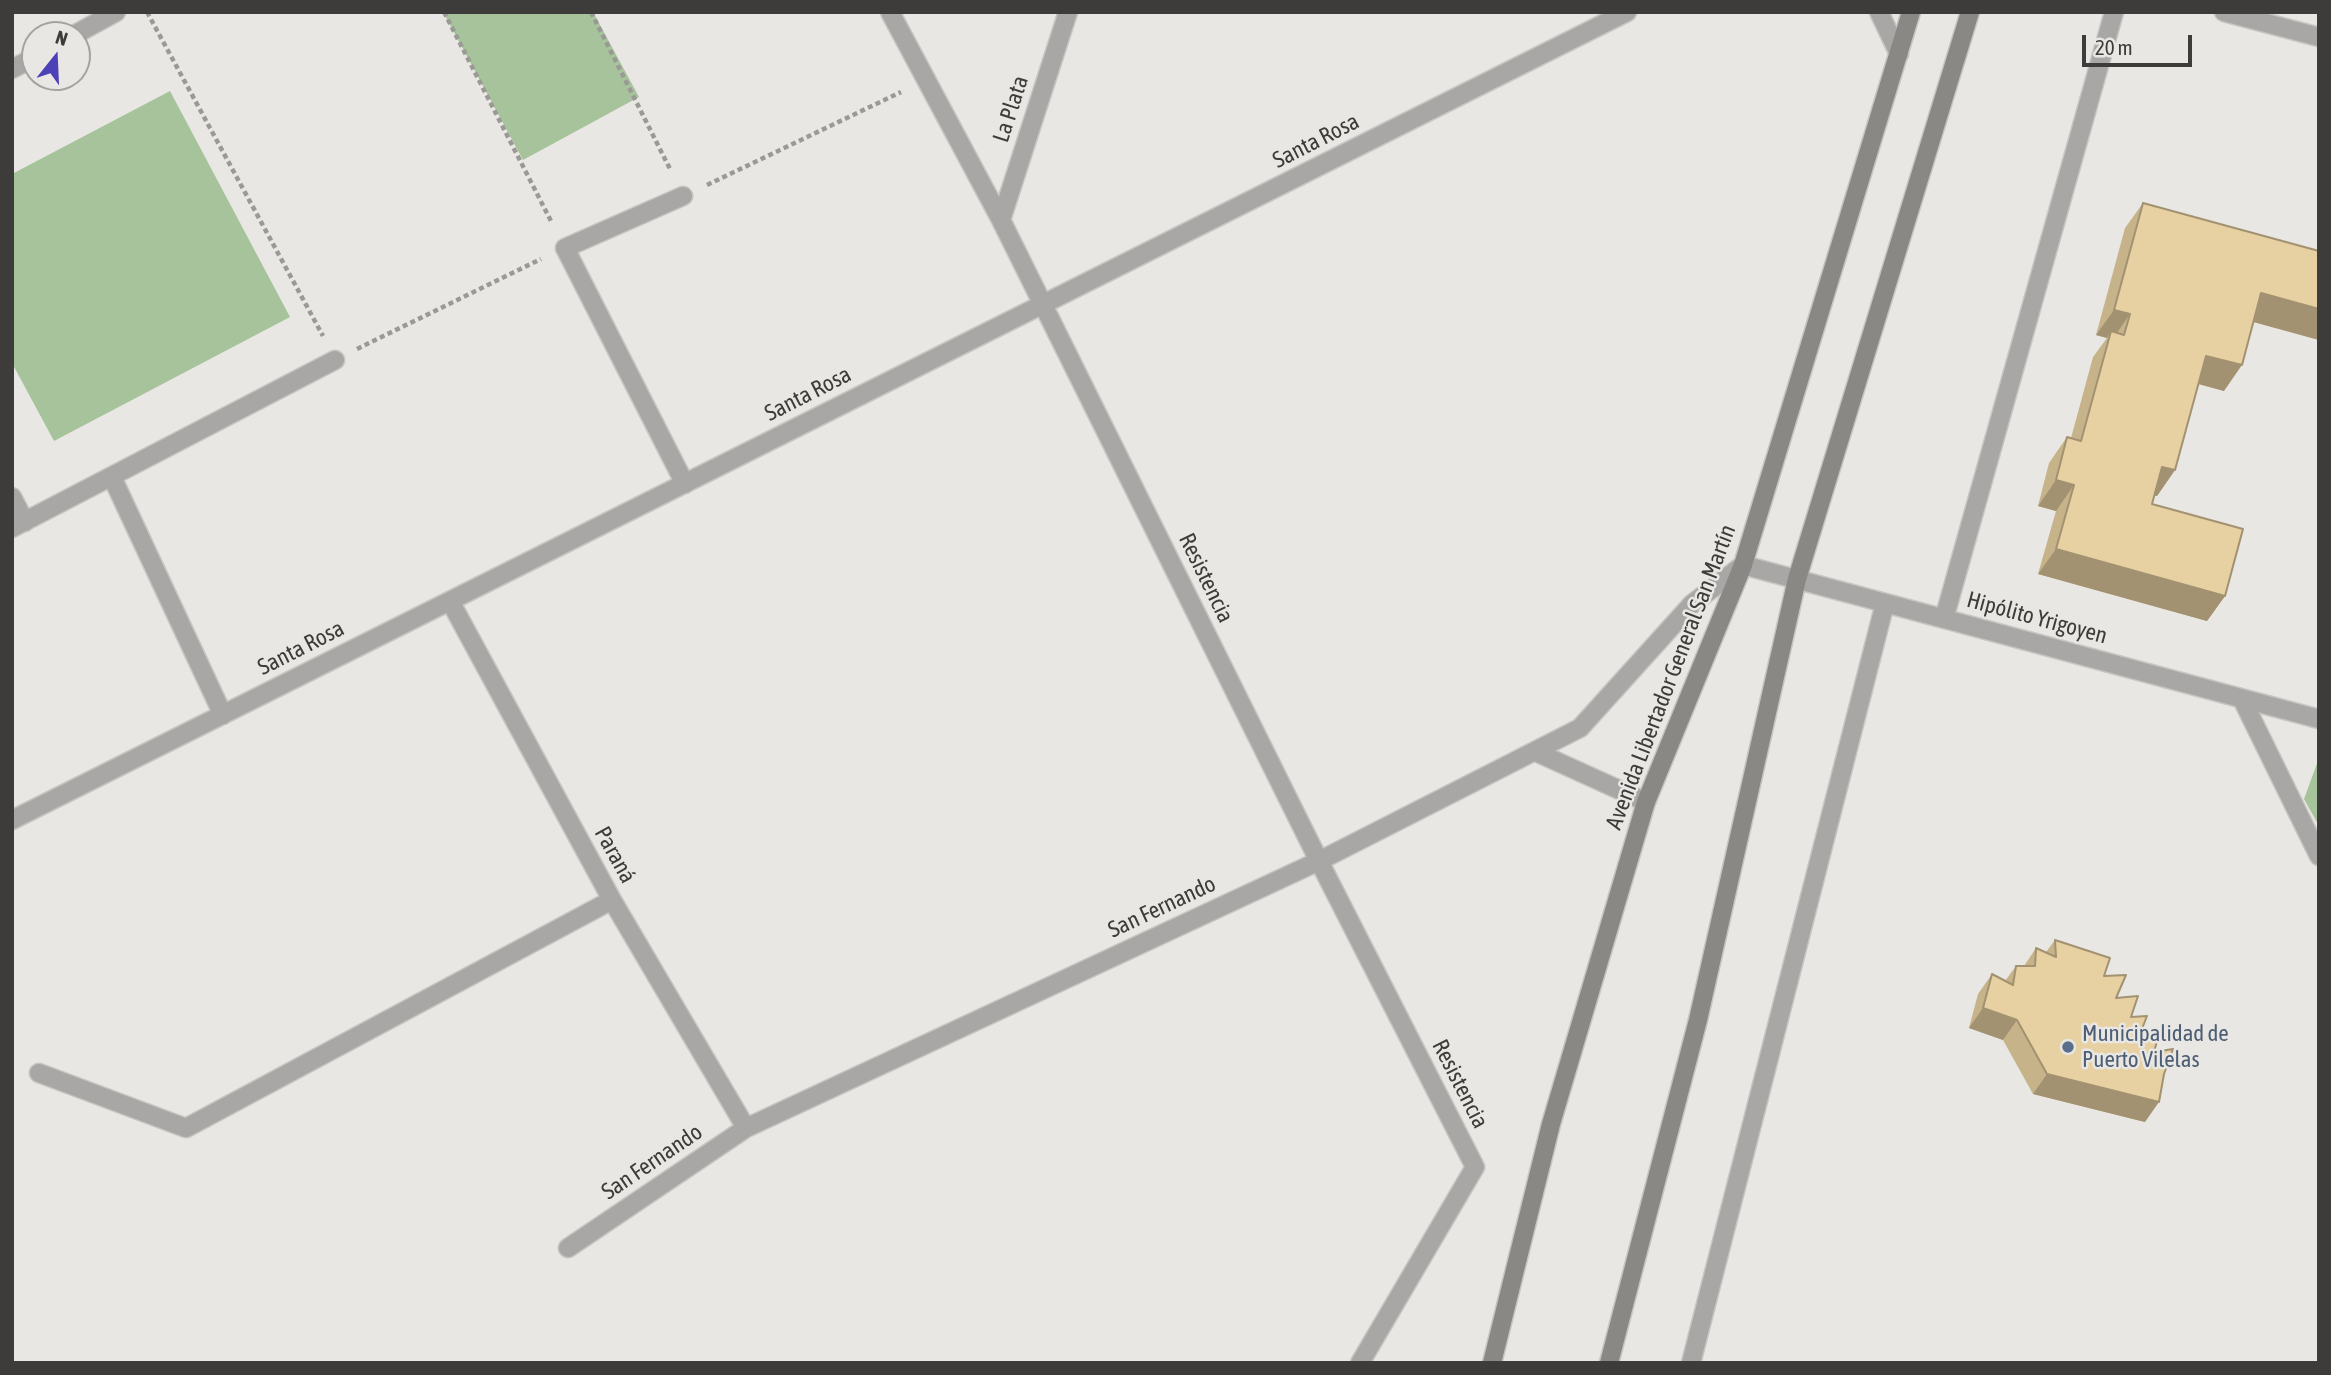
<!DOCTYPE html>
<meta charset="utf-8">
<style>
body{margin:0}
#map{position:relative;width:2331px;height:1375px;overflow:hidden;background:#e9e7e3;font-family:"Asap Condensed",sans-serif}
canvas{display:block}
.frame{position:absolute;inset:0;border:14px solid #3d3c3b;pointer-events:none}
.north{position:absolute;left:21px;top:21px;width:70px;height:70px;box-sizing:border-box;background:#e9e7e3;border:2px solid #a4a3a0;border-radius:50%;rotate:18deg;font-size:19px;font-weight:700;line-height:28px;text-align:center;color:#3d3c3b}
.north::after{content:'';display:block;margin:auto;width:24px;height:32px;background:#4d41b8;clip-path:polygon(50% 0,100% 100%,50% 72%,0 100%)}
.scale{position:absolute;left:2082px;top:35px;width:110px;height:32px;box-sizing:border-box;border:4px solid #3d3c3b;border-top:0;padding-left:9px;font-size:21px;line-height:24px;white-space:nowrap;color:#3d3c3b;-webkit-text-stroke:5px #e9e7e3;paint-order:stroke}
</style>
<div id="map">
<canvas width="2331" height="1375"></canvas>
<div class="frame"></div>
<div class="north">N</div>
<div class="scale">20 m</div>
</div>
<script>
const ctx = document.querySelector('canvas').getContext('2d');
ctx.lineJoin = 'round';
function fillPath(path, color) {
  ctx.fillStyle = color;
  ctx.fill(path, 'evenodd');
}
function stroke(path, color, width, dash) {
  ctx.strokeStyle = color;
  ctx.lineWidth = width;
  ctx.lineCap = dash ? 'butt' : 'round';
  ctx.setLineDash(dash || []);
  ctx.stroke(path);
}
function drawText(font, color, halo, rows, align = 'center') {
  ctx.font = font + ' "Asap Condensed",sans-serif';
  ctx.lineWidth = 5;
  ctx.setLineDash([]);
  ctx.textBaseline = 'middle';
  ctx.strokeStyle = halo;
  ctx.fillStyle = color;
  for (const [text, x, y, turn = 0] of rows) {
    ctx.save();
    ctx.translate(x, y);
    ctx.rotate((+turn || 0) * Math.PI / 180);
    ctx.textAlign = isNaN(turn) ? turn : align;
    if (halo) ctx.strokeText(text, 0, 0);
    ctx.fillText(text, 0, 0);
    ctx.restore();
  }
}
fillPath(new Path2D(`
 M443 12H593L639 97 523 160Z
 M170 91 290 317 54 441 12 363V174Z
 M2319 758V826L2304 799Z`), '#a7c39b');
const minor = new Path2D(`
 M890 12 1001 220 1319 861 1475 1167 1360 1363
 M1879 12 1899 54
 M2224 12 2319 37
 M74 35 116 12
 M12 69 35 57
 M683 196 565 248 685 484
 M1001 220 1068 12
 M112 477 223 715
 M12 497 25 522
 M12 528 335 360
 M450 601 612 900 746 1128
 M1944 619 2114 12
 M2242 699 2319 856
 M1536 752 1646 802
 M12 820 1627 12
 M39 1073 186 1128 612 900
 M568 1248 746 1128 1319 861 1580 728 1692 604 1743 565 2319 719
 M1691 1363 1885 603`);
const secondary = new Path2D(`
 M1492 1363 1551 1124 1646 802 1743 565 1911 12
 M1609 1363 1698 1020 1797 579 1970 12`);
stroke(minor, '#c7c5c1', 21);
stroke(secondary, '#c7c5c1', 21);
stroke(new Path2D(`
 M147 12 323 336
 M444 12 552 223
 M591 12 671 171
 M707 185 901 92
 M357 349 541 259`), '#9a9996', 4.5, [5, 3.5]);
stroke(minor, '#a8a7a5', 18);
stroke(secondary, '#898885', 18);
fillPath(new Path2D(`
 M2143 203 2319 340 2253 322 2224 391 2198 384 2175 470 2157 496 2154 495 2152 504 2225 596 2207 621 2038 574 2056 511 2038 506 2049 463 2067 437 2071 438 2093 357 2107 338 2096 335 2125 228Z
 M2055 940 2104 976 2116 998 2131 1017 2140 1034 2154 1052 2145 1122 2033 1094 2003 1040 1969 1028 1978 994 1992 974 2005 981 2016 966H2024L2036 948 2046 952Z`), '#c7b38a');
fillPath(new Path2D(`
 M2261 293 2319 309V340L2243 319Z
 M2114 310 2130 314 2112 340 2111 331 2107 338 2096 335Z
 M2206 356 2242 365 2224 391 2188 381Z
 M2162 467 2175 470 2157 496 2144 493Z
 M2056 480 2074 485 2056 511 2038 506Z
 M2056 549 2225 596 2207 621 2038 574Z
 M1983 1008 2017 1020 2003 1040 1969 1028Z
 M2047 1074 2159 1102 2145 1122 2033 1094Z`), '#a29271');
const building = new Path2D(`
 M2143 203 2319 251V309L2261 293 2242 365 2206 356 2175 470 2162 467 2152 504 2243 529 2225 596 2056 549 2074 485 2056 480 2067 437 2081 441 2111 331 2124 335 2130 314 2114 310Z
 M2055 940 2110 958 2104 976 2126 975 2116 998 2138 996 2131 1017 2147 1016 2140 1034H2159L2154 1052 2173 1049 2164 1074 2159 1102 2047 1074 2017 1020 1983 1008 1992 974 2013 985 2016 966H2035L2036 948 2056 957Z`);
fillPath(building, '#e7d0a1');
stroke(building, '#a29271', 2);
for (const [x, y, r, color] of [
 [2068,1047,7,"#5c6f8a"]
]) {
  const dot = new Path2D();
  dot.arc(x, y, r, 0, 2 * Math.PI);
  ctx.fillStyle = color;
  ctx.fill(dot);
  stroke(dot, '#e9e7e3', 2.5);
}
drawText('23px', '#3d3c3b', '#e9e7e3', [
 ["La Plata",1011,109,-72],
 ["Santa Rosa",1316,141,-27],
 ["Santa Rosa",808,394,-27],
 ["Resistencia",1206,578,64],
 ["Hipólito Yrigoyen",2037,618,15],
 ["Santa Rosa",301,648,-27],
 ["Avenida Libertador General San Martín",1671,677,-69],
 ["Paraná",615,855,61],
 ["San Fernando",1162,907,-25],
 ["Resistencia",1460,1084,63],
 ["San Fernando",652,1162,-34]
]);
drawText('23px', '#4e5e75', '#e9e7e3', [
 ["Municipalidad de",2082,1034],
 ["Puerto Vilelas",2082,1060]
], 'left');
</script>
